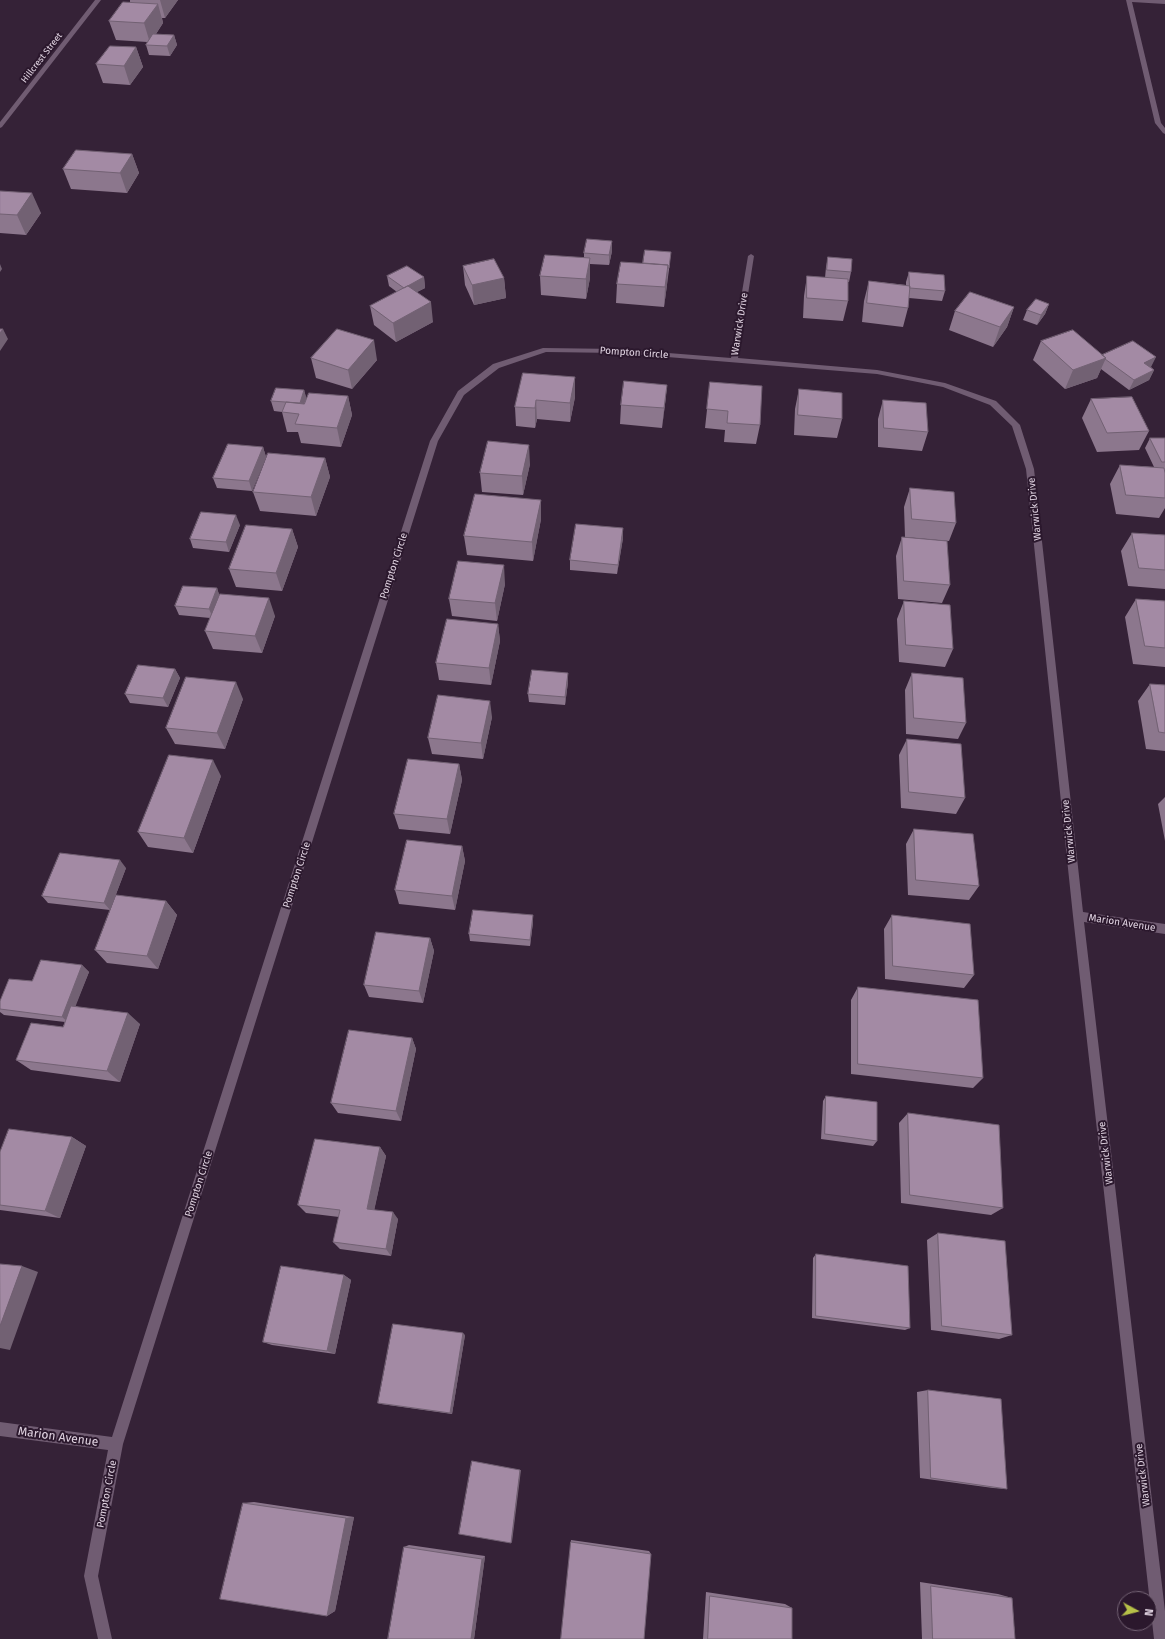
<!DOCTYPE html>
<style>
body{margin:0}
#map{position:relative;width:1165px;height:1639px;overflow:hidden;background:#352237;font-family:"Fira Sans",sans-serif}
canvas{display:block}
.north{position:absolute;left:1117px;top:1591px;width:40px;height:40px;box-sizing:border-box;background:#2b182d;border:1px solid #746375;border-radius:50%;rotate:97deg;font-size:11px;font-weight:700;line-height:16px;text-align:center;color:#e1d4e2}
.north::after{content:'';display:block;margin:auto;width:14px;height:18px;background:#b7c148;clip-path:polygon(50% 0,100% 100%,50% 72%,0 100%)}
</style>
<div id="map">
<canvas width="1165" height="1639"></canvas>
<div class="north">N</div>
</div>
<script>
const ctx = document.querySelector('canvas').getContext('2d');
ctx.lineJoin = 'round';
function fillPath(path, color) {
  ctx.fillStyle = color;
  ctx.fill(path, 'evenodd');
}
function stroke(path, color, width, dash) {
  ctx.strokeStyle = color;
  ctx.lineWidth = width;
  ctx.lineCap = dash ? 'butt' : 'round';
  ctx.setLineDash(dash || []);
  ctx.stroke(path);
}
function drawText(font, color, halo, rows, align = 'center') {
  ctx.font = font + ' "Fira Sans",sans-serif';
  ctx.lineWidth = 4;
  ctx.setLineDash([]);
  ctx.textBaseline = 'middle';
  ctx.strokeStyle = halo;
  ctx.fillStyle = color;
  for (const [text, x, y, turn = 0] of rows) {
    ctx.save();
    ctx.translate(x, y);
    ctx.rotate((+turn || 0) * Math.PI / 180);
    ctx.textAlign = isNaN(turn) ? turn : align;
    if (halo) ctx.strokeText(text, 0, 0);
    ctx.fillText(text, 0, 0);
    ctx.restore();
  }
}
fillPath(new Path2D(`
 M1126 0H1165V4L1132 2 1161 123 1165 128V134L1163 133 1155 123Z`), '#705c72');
fillPath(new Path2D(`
 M95 0H101L2 127 0 128V122Z
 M751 254 754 256 738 358 877 370 945 383 996 401 1020 425 1034 469 1083 912 1165 924V934L1084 922 1165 1611V1639H1154L1073 916 1026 469 1012 426 990 405 943 387 877 374 618 353 546 352 499 368 464 395 438 441 123 1444 98 1576 112 1639H98L84 1576 108 1450 0 1436V1422L112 1437 430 441 458 391 493 364 543 348 618 349 731 358 748 256Z`), '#705c72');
fillPath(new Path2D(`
 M130 0H178L165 18H162L163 23 156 34 174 35 177 45 170 56 149 55 146 45 147 42 116 40 109 21 130 2Z
 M136 47 143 67 130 85 103 83 96 64Z
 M132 154 139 173 127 193 71 189 63 169Z
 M0 191 41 213 26 235 0 233Z
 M612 241V251L609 265 590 264V278L586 299 541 295 540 276 584 258V253Z
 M828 257 851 272 849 282H848V301L843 321 803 318 804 296 807 276 825 278 826 267Z
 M670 262 664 307 616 303 617 284Z
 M463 266 504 278 506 298 474 305 465 285Z
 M909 272 945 291 942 301 909 298 908 308 903 327 862 322 864 301 869 281 906 285V282Z
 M387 276 424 277 425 288 417 292 433 322 396 342 374 325 370 306 397 292 389 286Z
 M1049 304 1045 314 1037 325 1023 320 1027 310Z
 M1014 307 1007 327 993 347 949 330 955 311Z
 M1041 341 1151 367 1154 370 1149 380 1129 390 1101 369 1097 378 1065 389 1033 360Z
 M311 358 377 360 352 389 316 378Z
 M523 373 575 397 570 422 537 419 535 428 516 426 515 407Z
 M710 382 760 425 756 444 724 442 725 430 705 428Z
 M667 385 665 404 662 428 620 424 621 405Z
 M799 389 842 419 837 438 794 435 795 409Z
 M304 390 306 398 348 396 352 415 341 447 301 443 298 432H287L282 412 274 411 271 401Z
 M1091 399 1149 431 1139 450 1097 452 1082 418Z
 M883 400 928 432 922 451 878 447V419Z
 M1150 438H1165V508L1159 518 1116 514 1110 484 1120 465 1154 467 1145 448Z
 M263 447 266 457 252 491 217 488 213 478Z
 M325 458 330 477 316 516 260 511 253 492Z
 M530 464 523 495 482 492 480 473Z
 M910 488 956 523 949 541 905 537 904 507Z
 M541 519 533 561 467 555 464 536Z
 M240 525 229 552 193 548 190 539Z
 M292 529 298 547 282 591 236 587 229 569Z
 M1132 533 1165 535V589L1128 586 1121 551Z
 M902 537 950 585 942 603 898 599 896 556Z
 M623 538 617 574 570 570V560Z
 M505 584 497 621 452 616 449 599Z
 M217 588 219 595 275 616 262 653 213 649 205 631 210 618 179 615 175 606Z
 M1136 599 1165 601V667L1133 664 1125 617Z
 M904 601 953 649 945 667 899 662 897 619Z
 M498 624 500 641 491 685 439 680 436 663Z
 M175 669 180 678 168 707 130 703 125 694Z
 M912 673 966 723 958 739 906 734 905 690Z
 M568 682 565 705 529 702 528 694Z
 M1150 684 1165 685V751L1146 749 1138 701Z
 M243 699 225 749 175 744 166 728Z
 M492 717 483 759 432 754 428 738Z
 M907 739 965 798 956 814 901 808 899 755Z
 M459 764 462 780 450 834 399 829 394 814Z
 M221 776 193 853 148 847 138 832Z
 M1165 797V841L1158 804Z
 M914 829 979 886 969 900 908 895 906 844Z
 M462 846 465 861 455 910 399 904 395 890Z
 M126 868 110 910 48 903 42 896Z
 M166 901 177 915 158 969 107 963 95 950Z
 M892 915 974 975 964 988 885 979 884 929Z
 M533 922 530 946 470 941 469 934Z
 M430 938 434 951 423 1003 369 997 364 985Z
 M82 965 89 972 75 1006 140 1024 120 1082 31 1070 16 1060 63 1027 65 1022 4 1015 0 1012V1001L32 981Z
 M858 987 983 1078 973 1088 851 1074V1000Z
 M412 1038 416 1049 401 1121 338 1113 331 1103Z
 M826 1096 877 1141 873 1146 821 1139 823 1101Z
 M908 1113 1003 1208 991 1215 901 1203 899 1123Z
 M72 1137 86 1146 60 1218 0 1210V1152Z
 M380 1147 386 1156 374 1210 398 1219 391 1256 340 1249 333 1242 339 1217 306 1213 298 1205Z
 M938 1233 1012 1335 999 1339 931 1330 927 1240Z
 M816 1254 910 1328 905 1330 812 1318 813 1258Z
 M344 1275 351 1280 335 1354 272 1345 263 1342Z
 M465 1335 452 1414 381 1404 378 1403Z
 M928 1390 1007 1489 993 1488 920 1478 917 1392Z
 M254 1502 354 1517 335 1611 327 1616 243 1503Z
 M571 1540 649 1551 651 1554 561 1639Z
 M409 1545 485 1556 474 1639 404 1547Z
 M920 1582 998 1594 1012 1598 1015 1639H922Z
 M706 1592 785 1604 792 1608V1639H703Z`), '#8c778d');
fillPath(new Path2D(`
 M160 0H178L165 18Z
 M158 4 163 23 150 43 144 23Z
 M174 35 177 45 170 56 167 46Z
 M136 47 143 67 130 85 124 66Z
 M132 154 139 173 127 193 120 173Z
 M32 193 41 213 26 235 17 215Z
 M612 241V251L609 265V255Z
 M590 258V278L586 299V279Z
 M0 264 2 269 0 272Z
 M668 265 667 285 664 307 665 287Z
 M424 277 425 288 405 298 404 288Z
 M504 278 506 298 474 305 472 285Z
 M431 302 433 322 396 342 393 323Z
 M1049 304 1045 314 1037 325 1041 315Z
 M1014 307 1007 327 993 347 1000 327Z
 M3 329 8 339 0 351V333Z
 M374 340 377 360 352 389 348 370Z
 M1156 357 1151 367 1139 373 1144 363Z
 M1106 358 1097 378 1065 389 1073 370Z
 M1154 370 1149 380 1129 390 1134 380Z
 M575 377V397L570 422V403Z
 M667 385 665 404 662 428 664 408Z
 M304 390 307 400 302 413 300 403Z
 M348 396 352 415 341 447 337 428Z
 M536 400 537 419 535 428V408Z
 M529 445 530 464 523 495 522 476Z
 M263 447 266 457 252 491 249 481Z
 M325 458 330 477 316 516 311 497Z
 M541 500V519L533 561 532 542Z
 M236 515 240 525 229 552 226 542Z
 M623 528V538L617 574 618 565Z
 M292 529 298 547 282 591 276 573Z
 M504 565 505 584 497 621 495 603Z
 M217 588 220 597 213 618 209 609Z
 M269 598 275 616 262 653 255 636Z
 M498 624 500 641 491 685 489 668Z
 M175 669 180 678 168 707 163 698Z
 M568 673V682L565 705V697Z
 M236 682 243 699 225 749 217 733Z
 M490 701 492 717 483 759 481 743Z
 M213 760 221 776 193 853 184 838Z
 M459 764 462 780 450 834 447 819Z
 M462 846 465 861 455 910 452 896Z
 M120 860 126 868 110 910 104 903Z
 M166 901 177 915 158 969 147 956Z
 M533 915V922L530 946V940Z
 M430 938 434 951 423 1003 419 991Z
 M82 965 89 972 69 1023 62 1017Z
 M128 1013 140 1024 120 1082 107 1071Z
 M412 1038 416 1049 401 1121 396 1111Z
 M72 1137 86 1146 60 1218 45 1211Z
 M380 1147 386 1156 373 1216 367 1209Z
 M393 1212 398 1219 391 1256 386 1249Z
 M22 1266 38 1272 10 1350 0 1348V1326Z
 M344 1275 351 1280 335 1354 327 1351Z
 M463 1333 465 1335 452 1414 450 1413Z
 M520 1470H521L512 1542 511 1543Z
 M354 1517 335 1611 327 1616 346 1518Z
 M485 1556 474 1639H471L482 1559Z`), '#726173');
const building = new Path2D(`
 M123 2 158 4 144 23 109 21Z
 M153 34 174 35 167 46 146 45Z
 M110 46 136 47 124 66 96 64Z
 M76 150 132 154 120 173 63 169Z
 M0 191 32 193 17 215 0 214Z
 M587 239 612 241 609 255 584 253Z
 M645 250 671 252 669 268H668V265L643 263Z
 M545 255 590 258 586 279 540 276Z
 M828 257 852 259 851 272 827 270Z
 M494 259 504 278 472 285 463 266Z
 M621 262 668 265 665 287 617 284Z
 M407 266 424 277 404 288 387 276Z
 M909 272 944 275 945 291 910 288Z
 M807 276 848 279V301L807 298Z
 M869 281 910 286 908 308 867 303Z
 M408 286 431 302 393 323 370 306Z
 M970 292 1014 307 1000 327 955 311Z
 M1036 299 1049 304 1041 315 1027 310Z
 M0 329H3L0 333Z
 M337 329 374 340 348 370 311 358Z
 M1073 330 1106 358 1073 370 1041 341Z
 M1133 341 1156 357 1144 363 1154 370 1134 380 1105 359 1106 358 1102 355Z
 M523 373 575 377 570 403 536 400 535 408 515 407Z
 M624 381 667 385 664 408 621 405Z
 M710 382 762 386 760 425 727 423 728 411 707 409Z
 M276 388 304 390 300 403 271 401Z
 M799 389 842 393V419L798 415Z
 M309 393 348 396 337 428 295 424 299 414 282 412 286 402 304 404Z
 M1132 397 1149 431 1107 433 1091 399Z
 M883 400 926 403 928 432 884 428Z
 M1150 438H1165V462H1162Z
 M488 441 529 445 522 476 480 473Z
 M228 444 263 447 249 481 213 478Z
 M268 453 325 458 311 497 253 492Z
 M1120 465 1164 468 1165 473V498L1126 495Z
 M910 488 954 492 956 523 912 519Z
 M475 494 541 500 532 542 464 536Z
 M201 512 236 515 226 542 190 539Z
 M576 524 623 528 618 565 570 560Z
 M246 525 292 529 276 573 229 569Z
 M1132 533 1165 535V570L1139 568Z
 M902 537 947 541 950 585 904 581Z
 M458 561 504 565 495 603 449 599Z
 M183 586 217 588 209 609 175 606Z
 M220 594 269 598 255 636 205 631Z
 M1136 599 1165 601V648L1145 646Z
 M904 601 950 605 953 649 906 645Z
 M447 619 498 624 489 668 436 663Z
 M138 665 175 669 163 698 125 694Z
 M532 670 568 673 565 697 528 694Z
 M912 673 963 678 966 723 914 718Z
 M186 677 236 682 217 733 166 728Z
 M1150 684 1165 685V733L1159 732Z
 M438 695 490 701 481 743 428 738Z
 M907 739 961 744 965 798 909 792Z
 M169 755 213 760 184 838 138 832Z
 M408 759 459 764 447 819 394 814Z
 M914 829 973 834 979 886 916 880Z
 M407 840 462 846 452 896 395 890Z
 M60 853 120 860 104 903 42 896Z
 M116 895 166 901 147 956 95 950Z
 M473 910 533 915 530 940 469 934Z
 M892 915 970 924 974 975 893 966Z
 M376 932 430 938 419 991 364 985Z
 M41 960 82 965 62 1017 0 1009V1001L9 979 32 981Z
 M858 987 978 1000 983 1078 858 1064Z
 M71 1006 128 1013 107 1071 16 1060 31 1023 63 1027Z
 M349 1030 412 1038 396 1111 331 1103Z
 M826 1096 877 1102V1141L825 1134Z
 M908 1113 999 1125 1003 1208 910 1195Z
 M9 1129 72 1137 45 1211 0 1205V1152Z
 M315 1139 380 1147 367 1209 393 1212 386 1249 333 1242 340 1210 298 1205Z
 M938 1233 1005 1241 1012 1335 942 1326Z
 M816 1254 908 1266 910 1328 816 1316Z
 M0 1264 22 1266 0 1326Z
 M281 1266 344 1275 327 1351 263 1342Z
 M393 1324 463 1333 450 1413 378 1403Z
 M928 1390 1001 1399 1007 1489 931 1478Z
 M472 1461 520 1470 511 1543 459 1534Z
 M243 1503 346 1518 327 1616 220 1599Z
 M571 1542 651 1554 644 1639H561Z
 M404 1547 482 1559 471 1639H388Z
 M931 1586 1012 1598 1015 1639H933Z
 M710 1596 792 1608V1639H708Z`);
fillPath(building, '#a38aa4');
stroke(building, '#726173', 1);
drawText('9px', '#e1d4e2', '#2b182d', [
 ["Hillcrest Street",42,58,-52]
]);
drawText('10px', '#e1d4e2', '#2b182d', [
 ["Warwick Drive",740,324,-81],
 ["Pompton Circle",634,353,4],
 ["Warwick Drive",1035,509,-96],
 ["Pompton Circle",394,566,-72],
 ["Warwick Drive",1069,831,-96],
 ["Pompton Circle",297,875,-72],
 ["Marion Avenue",1122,923,9],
 ["Warwick Drive",1106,1153,-97],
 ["Pompton Circle",199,1184,-72],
 ["Warwick Drive",1143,1475,-97],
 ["Pompton Circle",107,1494,-79]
]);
drawText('12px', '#e1d4e2', '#2b182d', [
 ["Marion Avenue",58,1437,8]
]);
</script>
